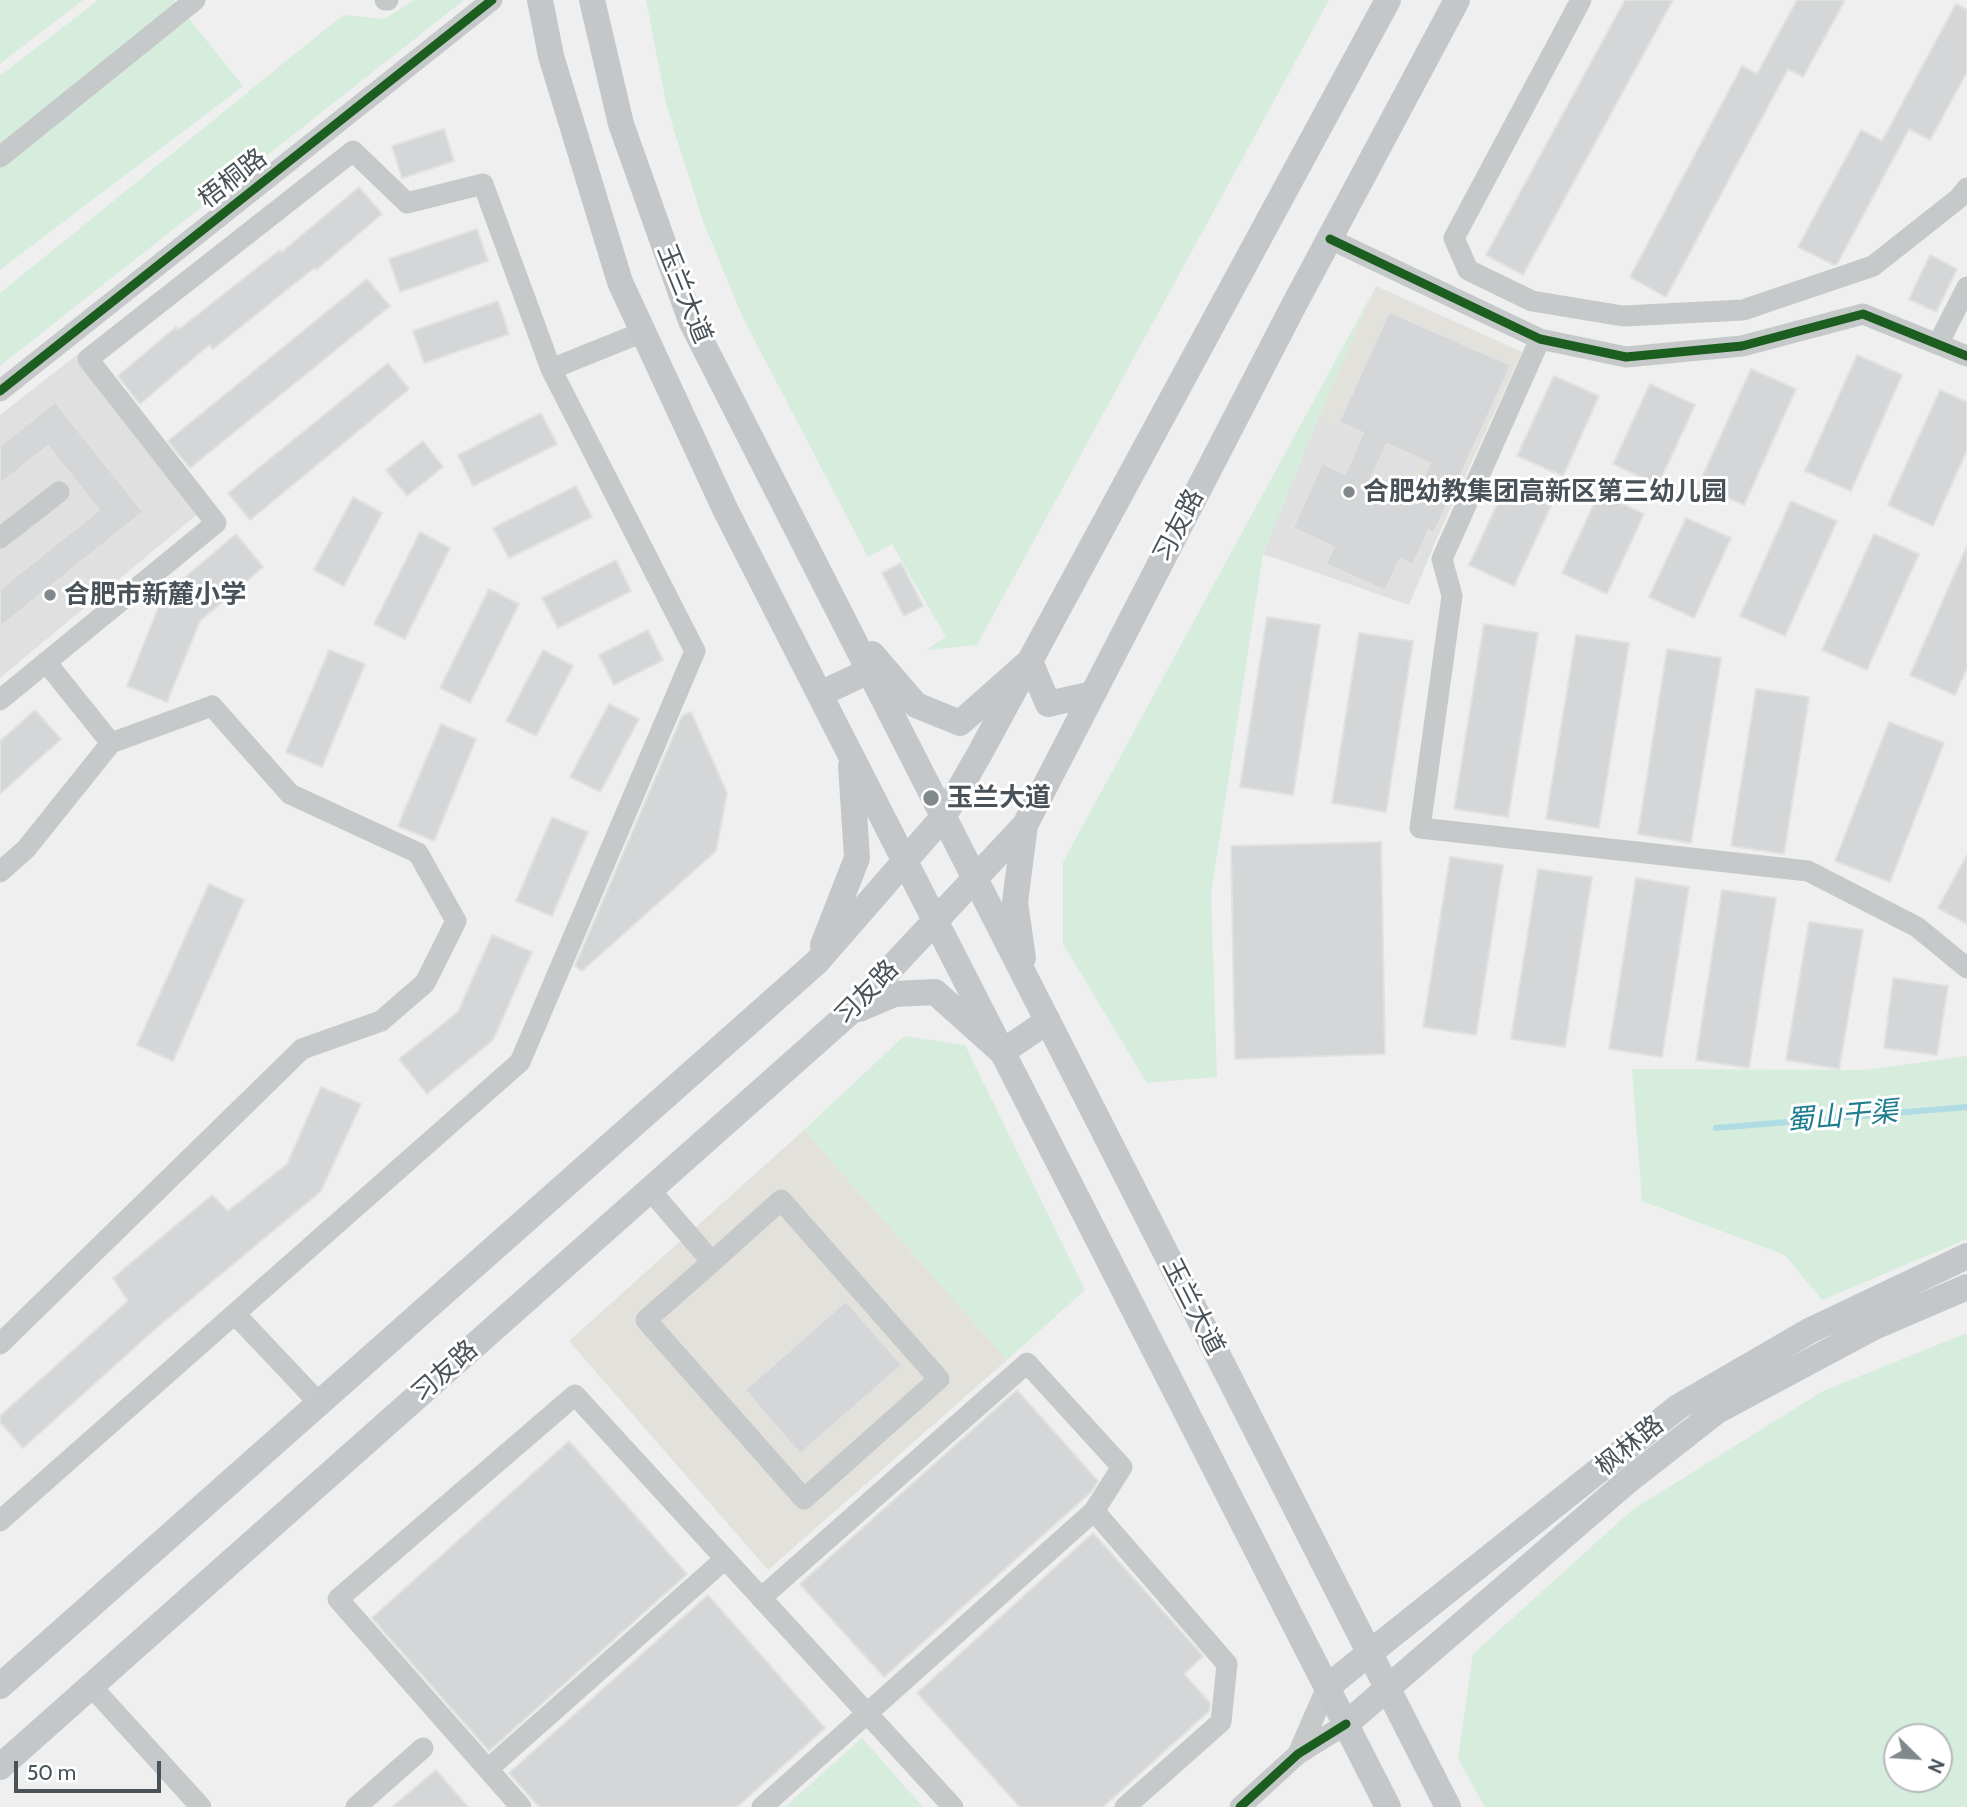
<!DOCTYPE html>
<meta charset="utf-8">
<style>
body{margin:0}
#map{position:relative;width:1967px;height:1807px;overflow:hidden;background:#efefef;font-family:Cabin,sans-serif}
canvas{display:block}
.north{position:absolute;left:1883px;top:1723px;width:70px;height:70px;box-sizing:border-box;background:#fff;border:2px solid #b6babc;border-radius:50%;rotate:114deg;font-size:19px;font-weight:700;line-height:28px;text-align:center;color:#485258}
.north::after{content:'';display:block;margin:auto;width:24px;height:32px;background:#82898d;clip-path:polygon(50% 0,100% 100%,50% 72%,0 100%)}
.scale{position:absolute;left:14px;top:1761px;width:147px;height:32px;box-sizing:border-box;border:4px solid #485258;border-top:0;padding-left:9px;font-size:21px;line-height:24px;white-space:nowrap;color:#485258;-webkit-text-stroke:5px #fff;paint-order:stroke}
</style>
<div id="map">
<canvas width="1967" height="1807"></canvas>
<div class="north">N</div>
<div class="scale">50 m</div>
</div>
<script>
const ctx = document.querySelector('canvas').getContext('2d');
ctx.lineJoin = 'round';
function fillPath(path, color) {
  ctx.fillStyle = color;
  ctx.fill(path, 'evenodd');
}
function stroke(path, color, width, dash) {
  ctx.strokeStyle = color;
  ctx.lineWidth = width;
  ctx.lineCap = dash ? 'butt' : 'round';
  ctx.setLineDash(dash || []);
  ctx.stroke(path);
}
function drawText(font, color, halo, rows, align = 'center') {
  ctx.font = font + ' Cabin,"Noto Sans SC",sans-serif';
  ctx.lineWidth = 6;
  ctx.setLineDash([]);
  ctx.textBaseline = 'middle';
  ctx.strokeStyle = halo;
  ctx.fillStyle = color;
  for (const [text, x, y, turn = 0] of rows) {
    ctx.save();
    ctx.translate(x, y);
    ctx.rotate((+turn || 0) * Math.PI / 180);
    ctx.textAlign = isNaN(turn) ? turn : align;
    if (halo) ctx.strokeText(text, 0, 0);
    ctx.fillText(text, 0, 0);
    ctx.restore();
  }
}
fillPath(new Path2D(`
 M1376 286 1522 352 1436 540 1397 521 1421 463 1318 418Z
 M804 1130 1007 1360 768 1570 569 1341Z`), '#e3e1dc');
fillPath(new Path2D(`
 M78 354 200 512 0 678V415Z
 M1318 418 1421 463 1397 521 1436 540 1409 605 1263 554Z`), '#e1e0e0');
fillPath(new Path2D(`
 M0 0H83L0 64Z
 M98 0H174L243 86 0 270V76Z
 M414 0H464L0 366V293L343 15 385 19Z
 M646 0H1329L977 645 925 650 946 637 892 544 868 557 743 318 704 224 667 108Z
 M1376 286 1318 418 1263 554 1211 894 1217 1077 1147 1083 1063 944V862Z
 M904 1036 965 1045 1085 1290 1007 1360 804 1130Z
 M1967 1056V1239L1822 1300 1785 1255 1642 1201 1632 1069 1865 1070Z
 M1967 1333V1807H1485L1458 1759 1473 1654 1632 1510 1823 1391ZM1897 1737H1939V1779H1897Z
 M862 1738 923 1807H785Z`), '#d6ecdd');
stroke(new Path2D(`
 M1716 1128 1967 1107`), '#afdce4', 6);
const building = new Path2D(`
 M1625 0H1673L1523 275 1486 255Z
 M1797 0H1845L1803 77 1788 69 1666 297 1630 277 1742 66 1757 74Z
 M1956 4 1967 10V72L1930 140 1909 129 1837 264 1834 265 1798 247 1861 130 1882 141Z
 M444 129 454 161 402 178 392 146Z
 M359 187 382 214 316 270 314 268 213 349 209 345 140 404 118 376 176 327 178 330 280 250 282 252Z
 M477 229 488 261 400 292 389 259Z
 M1930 255 1957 269 1936 312 1909 299Z
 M367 279 390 306 190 468 168 441Z
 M498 301 509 334 424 363 413 331Z
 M1389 312 1511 365 1434 533 1429 530 1413 565 1400 559 1385 591 1326 564 1334 547 1293 528 1322 463 1345 474 1363 433 1339 422ZM1387 444 1430 463 1412 502 1369 482Z
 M1857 355 1902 375 1851 491 1805 471Z
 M388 363 409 389 250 520 228 493Z
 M1751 369 1796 389 1744 505 1699 484Z
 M1554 376 1599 396 1563 476 1517 456Z
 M1650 384 1695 405 1658 485 1613 464Z
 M1940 390 1967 402V450L1933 526 1888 505Z
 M55 402 143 512 0 627V589L99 510 48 446 0 484V446Z
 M541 413 557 444 473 486 458 455Z
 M423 441 443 467 407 496 386 470Z
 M1506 485 1551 506 1514 586 1469 565Z
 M576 486 592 517 509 558 493 528Z
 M1599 493 1644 514 1607 594 1562 573Z
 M353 497 382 513 344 586 314 570Z
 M1791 501 1837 521 1785 636 1740 616Z
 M1686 518 1731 538 1694 618 1649 597Z
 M420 532 450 548 405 639 374 624Z
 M236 534 263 567 200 621 167 702 127 686 163 596Z
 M1874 534 1919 554 1867 670 1822 650Z
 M1967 546V668L1955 695 1910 675Z
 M616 560 631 591 558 628 542 598Z
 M901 563 923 606 904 616 882 573Z
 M489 589 519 604 470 703 440 688Z
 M1267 617 1320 625 1293 795 1240 787Z
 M1484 624 1538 633 1508 817 1454 809Z
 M648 630 663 660 614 685 599 655Z
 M1359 633 1413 641 1386 812 1332 803Z
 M1576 635 1629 643 1599 828 1546 819Z
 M1667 649 1721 658 1691 843 1638 834Z
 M329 650 365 664 322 767 286 752Z
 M543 650 573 666 536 736 506 721Z
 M1756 689 1809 697 1784 854 1731 846Z
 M609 704 639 719 600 792 570 777Z
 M35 710 61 739 0 794V741Z
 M691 712 727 793 716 851 582 971 575 966 682 716Z
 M1889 722 1944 743 1890 882 1835 861Z
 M441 724 476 739 434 841 398 826Z
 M552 817 588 832 552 916 516 901Z
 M1381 842 1385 1054 1235 1059 1231 846Z
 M1967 855V924L1938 908Z
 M1450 857 1503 865 1476 1035 1423 1027Z
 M1538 869 1592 877 1565 1047 1511 1039Z
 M1636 878 1689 887 1662 1057 1609 1049Z
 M209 884 244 900 173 1061 137 1045Z
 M1722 890 1776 898 1749 1068 1696 1060Z
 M1809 922 1863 930 1839 1069 1786 1060Z
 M492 935 532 952 493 1040 427 1094 399 1059 458 1012Z
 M1893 978 1948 986 1937 1055 1884 1048Z
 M321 1087 361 1104 321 1191 154 1330 23 1448 0 1422V1416L128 1301 113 1278 212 1195 228 1211 287 1164Z
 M846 1301 902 1365 800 1454 745 1390Z
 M1017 1390 1098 1481 1091 1492 884 1677 800 1584Z
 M569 1441 687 1574 489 1751 372 1618Z
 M1093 1533 1203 1656 1184 1674 1210 1703 1209 1711 1103 1807H1020L917 1693Z
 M708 1595 825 1728 737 1807H539L509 1773Z
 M436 1770 468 1807H392Z`);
fillPath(building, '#d5d6d8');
stroke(building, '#e0e1e1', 2);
stroke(new Path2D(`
 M385 0H388
 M1581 0 1454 238 1468 270 1532 301 1623 316 1743 310 1873 266 1959 198 1967 188
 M0 157 195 0
 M1330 239 1540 339 1626 357 1742 346 1863 314 1967 356
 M1540 339 1442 559 1452 596 1420 828 1808 871 1917 927 1967 968
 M1938 344 1967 287
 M551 369 643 332
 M0 391 492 0
 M0 538 59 492
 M0 700 216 523 88 359 353 151 407 203 483 184 551 369 695 651 520 1062 0 1521
 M0 872 26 849 111 743 46 662
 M650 1190 712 1262 646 1320 804 1499 939 1379 781 1200 712 1262
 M235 1314 319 1403
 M0 1344 302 1049 381 1021 425 983 456 921 418 853 290 794 212 706 111 743
 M761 1598 1027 1363 1122 1467 1094 1511
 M91 1686 201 1807
 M1298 1754 1327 1687
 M488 1769 725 1559
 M356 1807 423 1748
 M521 1807 338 1599 575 1395 953 1807
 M762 1807 1094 1511 1227 1664 1221 1722 1125 1807
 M1240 1807 1298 1754 1346 1724`), '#c6c9ca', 21);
stroke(new Path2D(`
 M540 0 551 56 620 282 725 509 1388 1807
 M592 0 621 124 691 321 1448 1807
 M872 654 916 705 960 723 1030 661 1048 704 1093 694
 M820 694 869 671
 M823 945 857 858 851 766
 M1023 958 1015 902 1025 825
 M859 1009 894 994 935 992 1002 1052 1048 1021
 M0 1686 817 962 944 816 980 753 1388 0
 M1327 1687 1678 1407 1809 1331 1967 1256
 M1346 1724 1629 1480 1717 1411 1874 1327 1967 1287
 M0 1767 848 1014 1025 825 1294 305 1457 0`), '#c4c7c9', 26);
stroke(new Path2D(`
 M1330 239 1540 339 1626 357 1742 346 1863 314 1967 356
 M0 391 492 0
 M1240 1807 1298 1754 1346 1724`), '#1b5e20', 9);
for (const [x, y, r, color] of [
 [1349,492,7,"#82898d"],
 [50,595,7,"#82898d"],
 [931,798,9,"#82898d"]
]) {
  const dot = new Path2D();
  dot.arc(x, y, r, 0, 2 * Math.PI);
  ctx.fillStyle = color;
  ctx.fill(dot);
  stroke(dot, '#fff', 2.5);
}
drawText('26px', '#485258', '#fff', [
 ["梧桐路",233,179,-38],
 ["玉兰大道",684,294,68],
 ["习友路",1179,526,-63],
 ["习友路",867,993,-46],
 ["玉兰大道",1193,1307,63],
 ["习友路",445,1372,-42],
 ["枫林路",1630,1446,-39]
]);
drawText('bold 26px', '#485258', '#fff', [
 ["合肥幼教集团高新区第三幼儿园",1363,492],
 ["合肥市新麓小学",64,595],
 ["玉兰大道",947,798]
], 'left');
drawText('italic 28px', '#1d7d8f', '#fff', [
 ["蜀山干渠",1842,1117,-5]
]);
</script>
